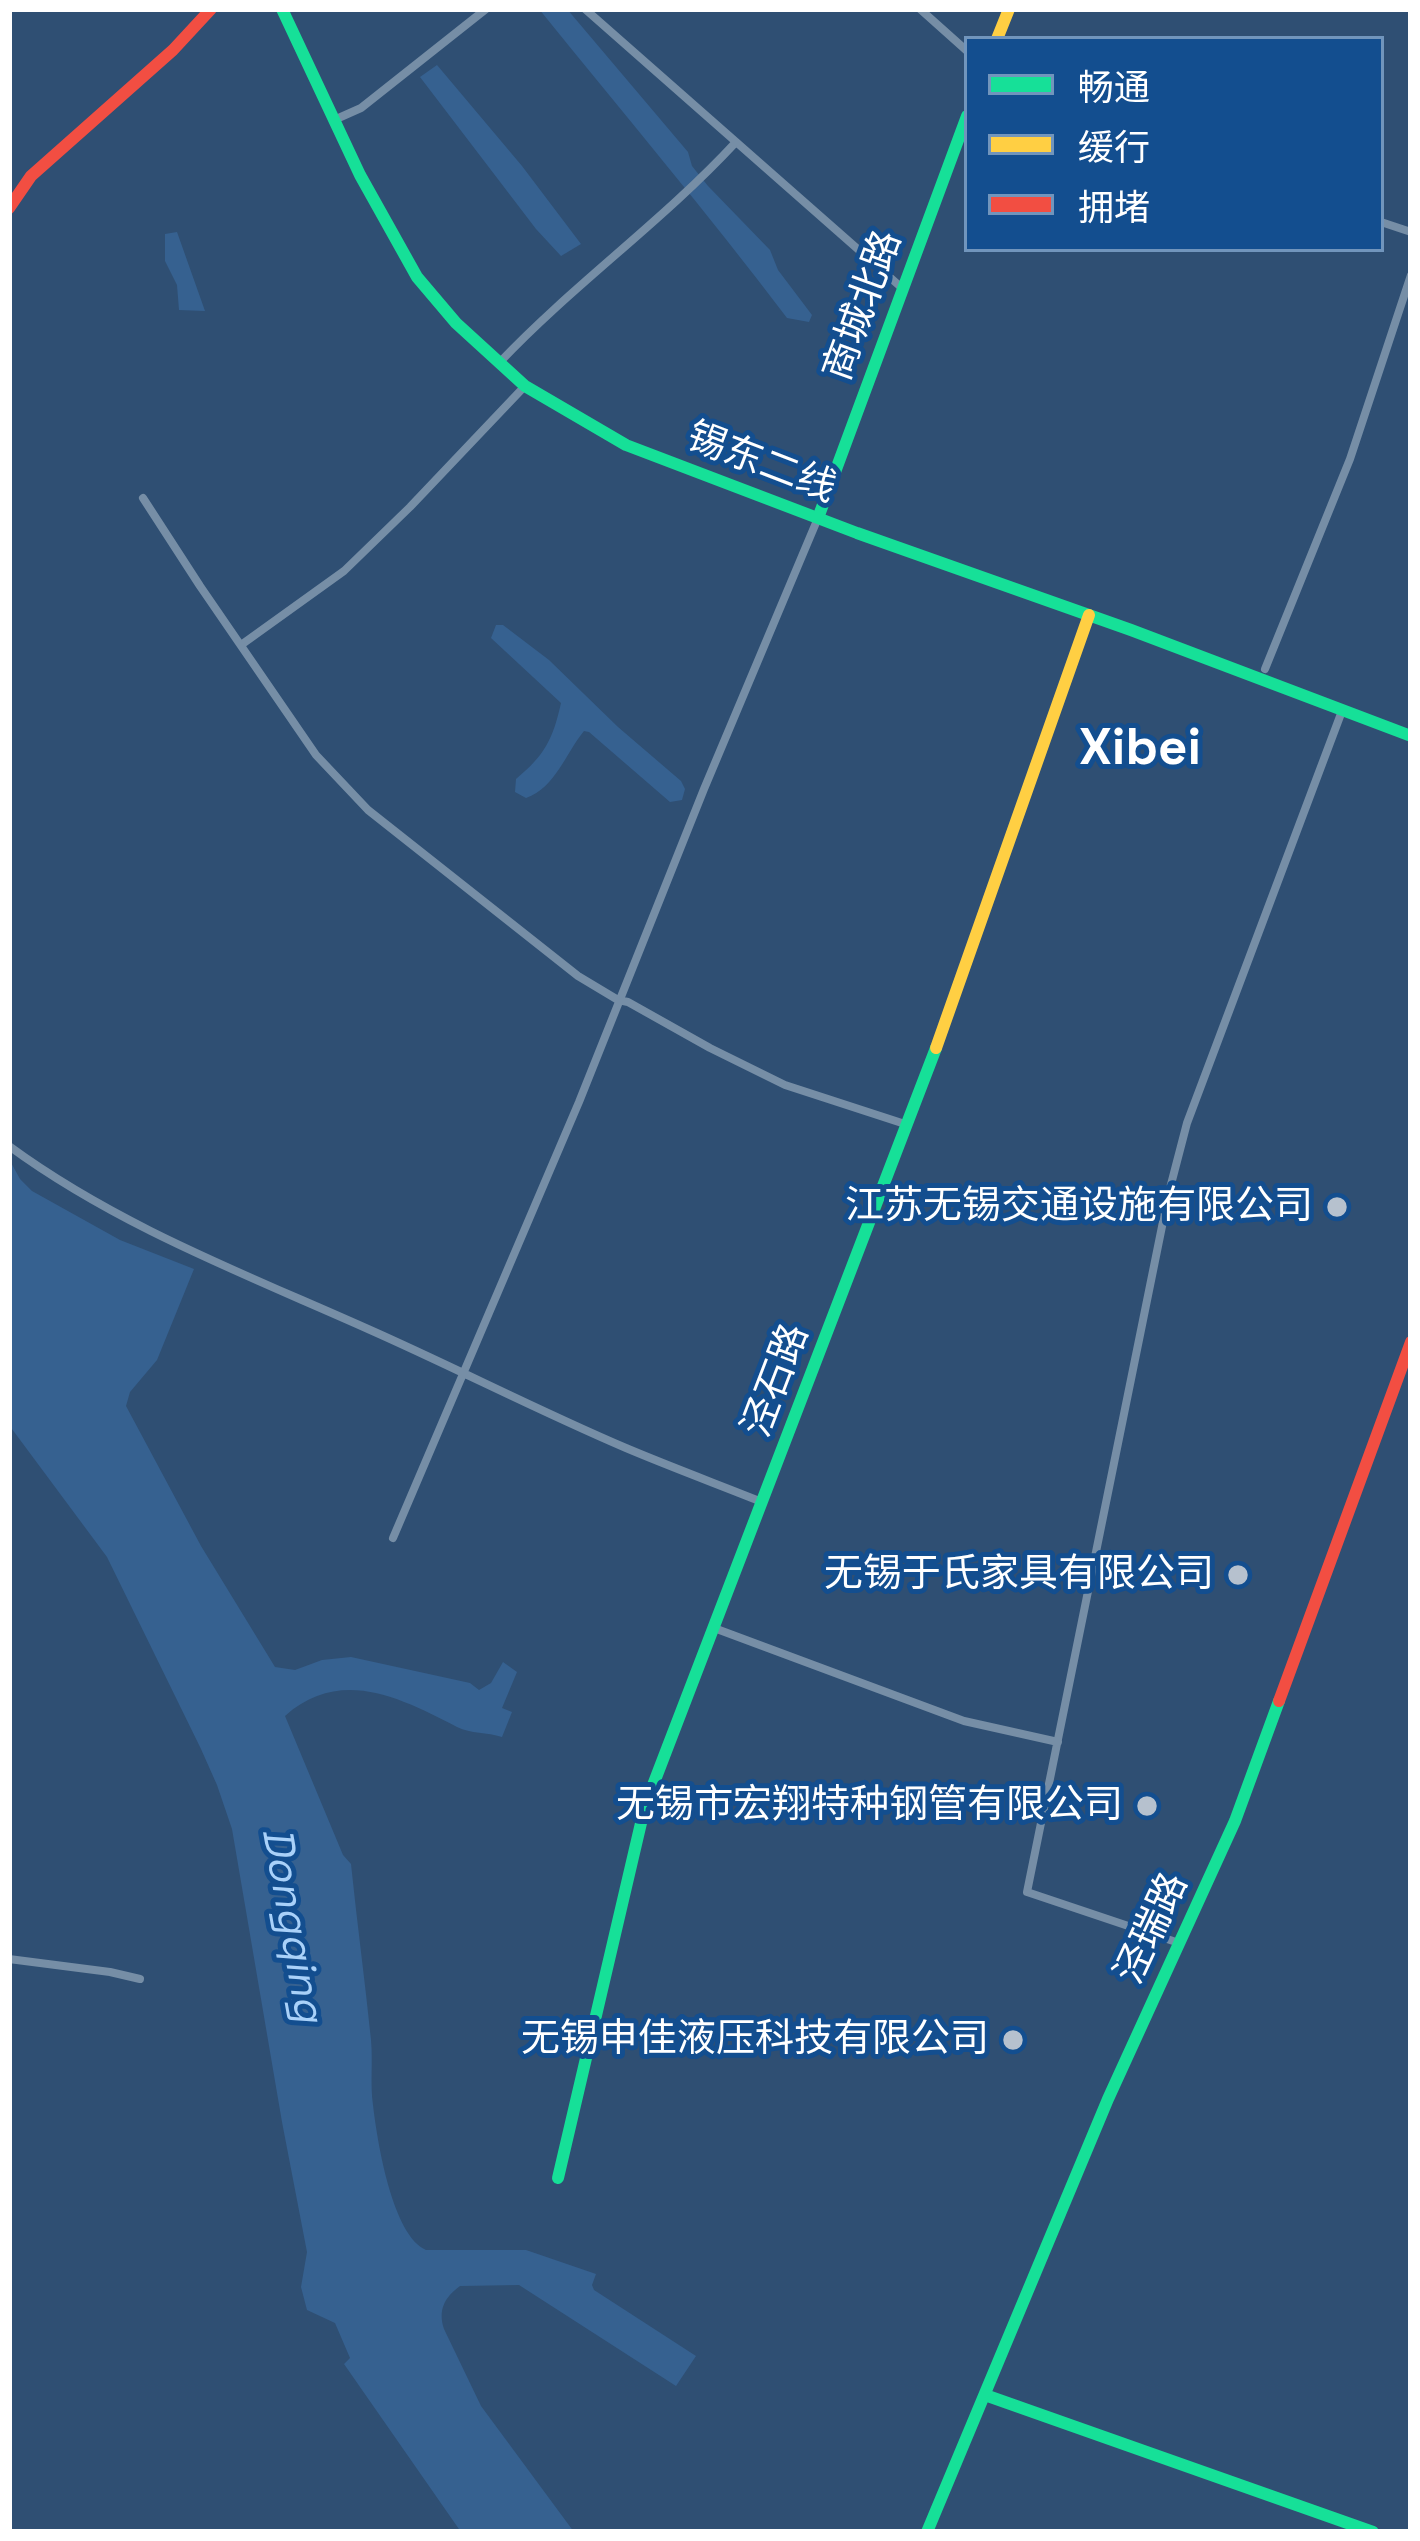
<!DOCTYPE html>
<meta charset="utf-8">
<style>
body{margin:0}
#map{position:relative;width:1420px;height:2541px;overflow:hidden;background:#2f4f73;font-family:"Space Grotesk","Noto Sans SC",sans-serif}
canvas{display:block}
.frame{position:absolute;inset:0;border:12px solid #fff;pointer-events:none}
.legend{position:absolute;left:964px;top:36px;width:420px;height:216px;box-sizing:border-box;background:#134e8f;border:3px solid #7195bc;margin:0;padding:15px 21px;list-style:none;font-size:36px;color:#fff}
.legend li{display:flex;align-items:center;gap:24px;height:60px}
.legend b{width:60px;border:3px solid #7195bc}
</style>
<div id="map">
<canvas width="1420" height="2541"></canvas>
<div class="frame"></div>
<ul class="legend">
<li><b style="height:15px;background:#16e098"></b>畅通</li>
<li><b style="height:15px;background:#ffcf43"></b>缓行</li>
<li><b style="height:15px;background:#f24e42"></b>拥堵</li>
</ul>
</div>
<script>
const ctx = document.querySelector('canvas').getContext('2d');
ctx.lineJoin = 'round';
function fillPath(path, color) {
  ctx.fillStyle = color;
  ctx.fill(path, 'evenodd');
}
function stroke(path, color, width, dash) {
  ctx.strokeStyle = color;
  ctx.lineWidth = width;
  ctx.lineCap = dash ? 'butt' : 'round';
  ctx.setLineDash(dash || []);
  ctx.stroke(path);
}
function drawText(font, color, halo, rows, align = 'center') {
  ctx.font = font + ' "Space Grotesk","Noto Sans SC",sans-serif';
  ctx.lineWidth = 10;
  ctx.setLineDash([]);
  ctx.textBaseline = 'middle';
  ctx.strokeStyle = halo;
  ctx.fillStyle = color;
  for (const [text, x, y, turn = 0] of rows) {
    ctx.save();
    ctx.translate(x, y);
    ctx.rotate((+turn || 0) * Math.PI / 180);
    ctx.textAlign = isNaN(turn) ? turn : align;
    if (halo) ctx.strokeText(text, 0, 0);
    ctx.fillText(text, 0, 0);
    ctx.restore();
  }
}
fillPath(new Path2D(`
 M539 9H567L688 152 692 166 708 186 770 250 778 270 812 315 809 322 787 318C707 212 622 112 539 9Z
 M437 65 522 166 581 244 561 256 536 229 420 77Z
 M177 232 205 311 179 310 177 285 165 261V234Z
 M496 625H503L549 660 618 727 681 781 685 789 682 800 670 802 589 732 584 731C565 754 556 787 526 798L515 792 516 779C545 755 553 739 561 703L491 638Z
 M9 1159 20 1179 32 1191 120 1240 194 1269 157 1360 130 1392 126 1406 201 1546 275 1667 295 1670 322 1660 351 1657 470 1683 479 1690 491 1683 503 1662 517 1672 502 1708 512 1712 502 1737C487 1732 471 1734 457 1727 402 1699 341 1666 285 1716L343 1855 351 1864C357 1923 365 1981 371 2040 373 2062 370 2084 373 2105 377 2140 392 2235 426 2250H526L596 2274 592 2285 594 2290 696 2356 676 2386 519 2285 460 2286C444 2298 438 2310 444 2329L481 2406 574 2532H461L344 2364 350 2358 335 2323 307 2310 301 2287 307 2252 282 2122 232 1829 217 1785 201 1749 107 1557 9 1425Z`), '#366190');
stroke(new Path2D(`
 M585 9 902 288
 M920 9 967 51
 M334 120 361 108 486 9
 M1381 222 1411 232
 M500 362C574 284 663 221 736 142
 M143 498 200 586 316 755 368 810 578 976 618 1000 628 1002 710 1048 785 1085 908 1125
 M241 645 344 571 410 507 524 387
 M1265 669 1350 459 1411 275
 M9 1146C118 1226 245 1274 368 1329 454 1367 539 1411 626 1448 671 1467 717 1484 762 1502
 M393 1538 579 1102 704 789 818 518
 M714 1628 964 1721 1058 1742
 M1179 1943 1027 1892 1169 1192 1187 1123 1342 711
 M9 1959 110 1972 140 1979`), '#768ea6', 8);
stroke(new Path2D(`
 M282 9 360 175 417 277 456 323 525 386 626 445 857 533 1131 630 1411 736
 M818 518 967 116
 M558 2178 645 1806 936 1048
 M985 2395 1373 2532
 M927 2532 1108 2099 1235 1821 1279 1701`), '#16e098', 12);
stroke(new Path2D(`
 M997 39 1009 9
 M936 1048 1089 615`), '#ffcf43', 12);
stroke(new Path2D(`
 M9 208 31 176 173 50 211 9
 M1279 1701 1411 1342`), '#f24e42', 12);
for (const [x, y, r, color] of [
 [1337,1207,12,"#b6c1ce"],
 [1238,1575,12,"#b6c1ce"],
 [1147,1806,12,"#b6c1ce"],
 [1013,2040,12,"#b6c1ce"]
]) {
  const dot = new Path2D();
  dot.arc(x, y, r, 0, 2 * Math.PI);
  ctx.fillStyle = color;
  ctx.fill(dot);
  stroke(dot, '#134e8f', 4.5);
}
drawText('39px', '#fff', '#134e8f', [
 ["商城北路",864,306,-70],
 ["锡东二线",761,464,21],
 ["泾石路",777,1381,-69],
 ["泾瑞路",1153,1929,-65]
]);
drawText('39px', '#fff', '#134e8f', [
 ["江苏无锡交通设施有限公司",1313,1207],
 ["无锡于氏家具有限公司",1214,1575],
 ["无锡市宏翔特种钢管有限公司",1123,1806],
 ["无锡申佳液压科技有限公司",989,2040]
], 'right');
drawText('italic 42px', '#a9d1f9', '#134e8f', [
 ["Dongqing",291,1925,80]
]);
drawText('bold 51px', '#fff', '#134e8f', [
 ["Xibei",1140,750]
]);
</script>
